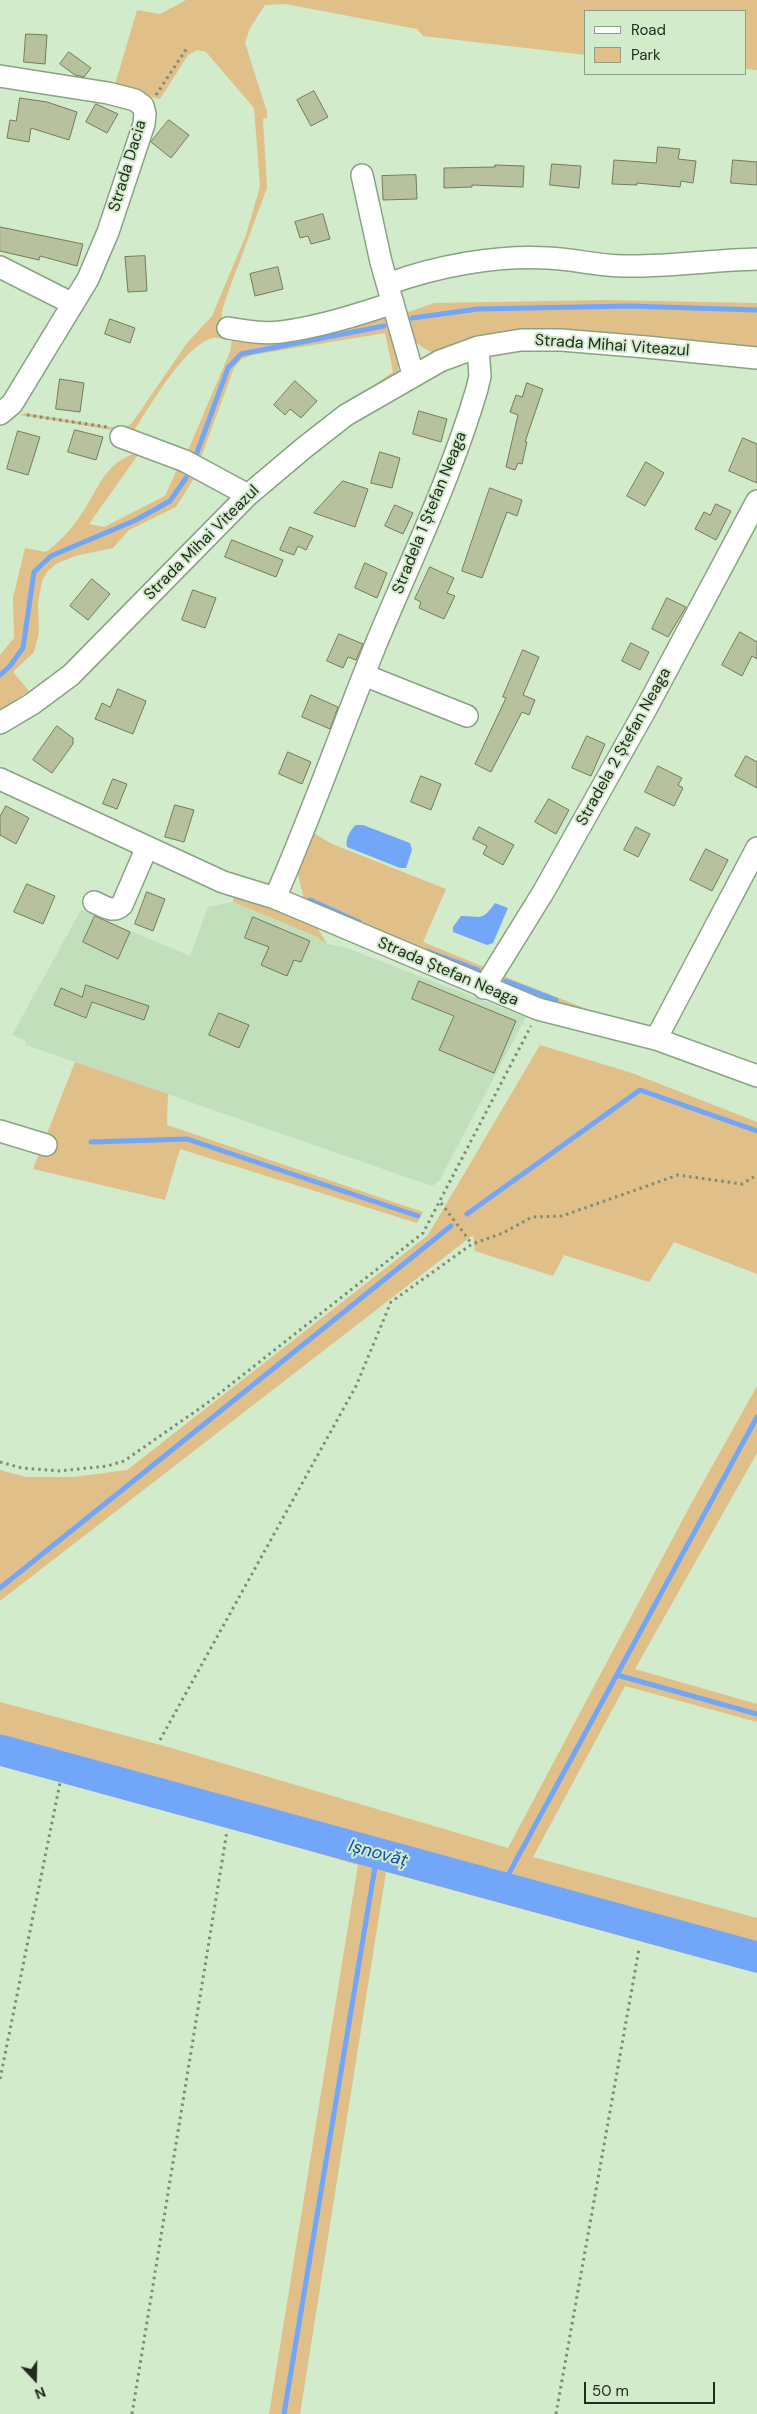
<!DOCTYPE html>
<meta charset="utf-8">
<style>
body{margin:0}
#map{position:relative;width:757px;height:2414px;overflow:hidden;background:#d2ebcb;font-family:"DM Sans",sans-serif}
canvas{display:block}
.legend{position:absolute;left:584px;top:10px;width:162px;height:65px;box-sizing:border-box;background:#d2ebcb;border:1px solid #8c9e86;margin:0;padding:6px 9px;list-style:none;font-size:15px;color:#222b1f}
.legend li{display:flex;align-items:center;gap:10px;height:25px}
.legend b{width:25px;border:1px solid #8c9e86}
.north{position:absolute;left:10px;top:2354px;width:50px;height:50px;-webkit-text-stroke:4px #d2ebcb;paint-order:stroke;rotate:159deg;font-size:14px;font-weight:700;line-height:20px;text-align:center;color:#222b1f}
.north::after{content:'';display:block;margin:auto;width:18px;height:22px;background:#222b1f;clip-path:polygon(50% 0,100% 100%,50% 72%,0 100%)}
.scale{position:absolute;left:584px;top:2382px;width:131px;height:22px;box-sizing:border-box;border:2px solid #222b1f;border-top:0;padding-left:6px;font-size:15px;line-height:18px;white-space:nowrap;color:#222b1f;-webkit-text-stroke:4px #d2ebcb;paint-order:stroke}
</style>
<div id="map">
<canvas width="757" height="2414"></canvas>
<ul class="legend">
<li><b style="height:6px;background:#fff"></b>Road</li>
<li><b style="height:14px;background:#e1bf88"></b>Park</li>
</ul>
<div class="north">N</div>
<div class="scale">50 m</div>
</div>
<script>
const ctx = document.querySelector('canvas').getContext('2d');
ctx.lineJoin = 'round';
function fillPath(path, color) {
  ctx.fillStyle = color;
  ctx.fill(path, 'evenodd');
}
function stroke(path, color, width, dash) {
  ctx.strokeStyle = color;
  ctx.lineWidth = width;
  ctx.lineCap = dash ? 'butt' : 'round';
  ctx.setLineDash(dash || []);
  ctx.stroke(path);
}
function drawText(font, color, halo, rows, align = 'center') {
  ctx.font = font + ' "DM Sans",sans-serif';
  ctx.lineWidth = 4;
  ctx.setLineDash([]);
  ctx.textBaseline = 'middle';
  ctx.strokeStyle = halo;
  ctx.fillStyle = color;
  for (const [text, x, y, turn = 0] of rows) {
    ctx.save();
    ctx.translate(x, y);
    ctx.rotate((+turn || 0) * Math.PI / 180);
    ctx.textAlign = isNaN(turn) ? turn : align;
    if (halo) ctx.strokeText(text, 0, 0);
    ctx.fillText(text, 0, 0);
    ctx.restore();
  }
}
fillPath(new Path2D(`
 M233 902 315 936 327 944 344 947 526 1017 439 1181 432 1186 26 1045 25 1040 12 1035 81 910 190 956 208 907Z`), '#c1dfba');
fillPath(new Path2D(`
 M186 0H757V70L746 69V11H586V55L423 36 417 29 285 4 265 5 250 28 245 43 267 112V118L263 119 267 188 226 298C219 320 220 321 232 340H277L388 316 398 358V375L316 430 311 428 393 372 385 333 252 355 242 359 234 368 200 460 186 455 230 352 232 340C226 340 218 337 213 338 186 343 148 409 134 431L123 432 20 415 26 413 112 427H126L132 423 187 343 212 316 246 235 260 186 254 108 206 52 197 50 188 55 160 99 114 88 137 10 160 14Z
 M607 300 757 303V349L620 336 437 354C414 346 409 337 403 314L434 303Z
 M140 452 89 524 104 527 165 496 179 465 198 472 176 507 129 530 113 548 75 556 56 564 47 572 42 581 38 603 39 633 34 652 13 672 29 691 0 710V655L14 638 13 598 25 548 46 552C59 542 70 531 80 516 100 488 103 462 140 452Z
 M312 832 330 843 446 889 423 942 484 967V976L305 903 297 870Z
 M242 895 308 922 318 929 327 944 315 936 233 902 234 896Z
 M501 975 627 1025 545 1005 497 983Z
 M540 1045 632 1073 757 1122V1274L674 1242 649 1282 564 1255 553 1276 475 1251 473 1235 0 1601V1470L26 1477H73L127 1470 428 1235Z
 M75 1062 168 1094 167 1125 423 1212 417 1223 180 1149 165 1200 33 1169Z
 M757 1386V1453L635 1669 757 1704V1722L625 1686 533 1857 757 1918V1973L386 1872 300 2414H269L358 1865 0 1761V1702L168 1747 508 1848 691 1504Z`), '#e1bf88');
fillPath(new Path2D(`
 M356 825H363L410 843 412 850 406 868H400L347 847C345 839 350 830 356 825Z
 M495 903 508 908 493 943 487 945 453 932V927L461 916C481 916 482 922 495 903Z`), '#71a6f9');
stroke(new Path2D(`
 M412 318 478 309 629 306 757 310
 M195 458 228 368 241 354 384 326
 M0 675 10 666 23 648 34 572 51 556 136 520 170 501 186 478
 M310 900 359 922
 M427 951 478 970
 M506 981 556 1000
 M91 1142 187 1139 418 1216
 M467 1214 640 1090 757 1131
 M0 1588 451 1226
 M617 1675 757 1714
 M501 1888 757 1417
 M284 2414 377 1855`), '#71a6f9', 5);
stroke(new Path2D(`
 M0 1750 757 1957`), '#71a6f9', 31);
const building = new Path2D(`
 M26 34 47 35 45 64 24 62Z
 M69 52 91 68 84 77 75 75 60 64Z
 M314 91 328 117 311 126 297 100Z
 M20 98 47 102 77 112 69 140 31 128 29 142 7 138 10 120 16 121Z
 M96 104 118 114 107 133 86 122Z
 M169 120 189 135 171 158 151 142Z
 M658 147 680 149 678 159 696 161 693 183 681 181 680 187 637 183V185L612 184 614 160 656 163Z
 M733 160 757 162V185L731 183Z
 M552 164 581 166 579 188 550 185Z
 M495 165 524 166 523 187 472 185V187L444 188V168L495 167Z
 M416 175 417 199 383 200 382 176Z
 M323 214 330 239 311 244 308 236 300 238 295 222Z
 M0 227 83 244 77 266 40 256 39 260 0 251Z
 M145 256 147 291 128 292 125 257Z
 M278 267 283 289 255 296 250 274Z
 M110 319 135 328 130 343 105 334Z
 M60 379 84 383 80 412 56 409Z
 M295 381 317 401 301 418 290 409 285 415 274 405Z
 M527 383 543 389 525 442H527L522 464 518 463 515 470 506 467 518 415 510 412 516 395 522 397Z
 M419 411 447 419 441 442 413 434Z
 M75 430 103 437 96 460 68 452Z
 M18 431 40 437 28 475 7 469Z
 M743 438 757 444V483L729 471Z
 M380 452 400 458 392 488 371 483Z
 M646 462 664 473 645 506 627 496Z
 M343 481 368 489 355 527 314 513Z
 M490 488 522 500 517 516 507 512 482 578 462 571Z
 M716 504 731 511 716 540 695 529 704 512 710 515Z
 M395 505 413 513 403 534 385 526Z
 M290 527 313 536 306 550 298 546 294 555 280 550Z
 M232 540 283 560 276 577 225 557Z
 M365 563 387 573 377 598 355 588Z
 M430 567 454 578 447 593 455 596 444 619 419 608 421 602 415 599Z
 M92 579 110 594 88 620 70 606Z
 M193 590 216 598 205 628 182 620Z
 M667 598 686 607 668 637 652 629Z
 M740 632 757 642V659L752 656 742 676 722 665Z
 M339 634 363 644 356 660 348 657 343 668 327 661Z
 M631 643 649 652 640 670 622 661Z
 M523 650 539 657 523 695 535 700 529 715 522 712 491 772 475 764 506 698 503 697Z
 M118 689 146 701 133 734 95 719 102 703 110 707Z
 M311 695 338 707 330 729 302 717Z
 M57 726 73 738V744L52 773 33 760Z
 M587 736 605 744 591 776 572 768Z
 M288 752 311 762 302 784 279 774Z
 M746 756 757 762V788L735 776Z
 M658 766 682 778 678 785 683 788 674 806 645 792Z
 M421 776 441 784 431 810 411 802Z
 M113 779 127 784 117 809 103 804Z
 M549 799 569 810 556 834 535 822Z
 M175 805 194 810 184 842 165 837Z
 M6 806 29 818 16 844 0 835V817Z
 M479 827 514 845 503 865 483 854 487 846 473 839Z
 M636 827 650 834 638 857 624 850Z
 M706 849 728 860 712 891 690 880Z
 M27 884 55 896 43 924 14 912Z
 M147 892 165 899 153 931 135 924Z
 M95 916 130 932 118 959 83 942Z
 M253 917 310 941 301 962 294 960 287 976 261 965 269 947 245 938Z
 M419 981 516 1021 494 1073 439 1050 454 1016 412 999Z
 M86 985 149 1006 144 1020 92 1002 86 1018 54 1005 61 988 82 997Z
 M219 1013 249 1025 239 1048 209 1035Z`);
fillPath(building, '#b8c19d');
stroke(building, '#737b5a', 1);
const minor = new Path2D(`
 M0 76 108 93 135 100 143 106 145 114 144 124 108 232 88 279 12 404 0 414
 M362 175 381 262 413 374
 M0 267 73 304
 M388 284C436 266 497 255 548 258 574 259 599 266 624 266 668 267 713 260 757 259
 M228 328C246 331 263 334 281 332 319 327 357 315 393 303
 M121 437 185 461 248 495
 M364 675 467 716
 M0 723 32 704 71 675 248 495 305 447 346 415 440 361 478 347 521 340H561L646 347 757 358
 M0 779 223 882 275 898 538 1009 656 1039 757 1076
 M275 898C312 814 342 728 376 644 411 560 451 477 477 389L480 376 478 347
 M94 902C104 906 113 914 122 905L147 847
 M484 988 544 891 647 707 757 501
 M656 1039 757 848
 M0 1131 46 1145`);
stroke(minor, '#8aa284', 24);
stroke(new Path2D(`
 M156 95 187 48
 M27 415 107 427
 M441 1203 472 1244
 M0 1462 22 1468 60 1471 107 1466 124 1461 206 1404 423 1233 531 1026
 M160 1740 356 1386 391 1302 472 1244 503 1233 532 1217 562 1216 678 1175 742 1184 757 1175
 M0 2079 60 1783
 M132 2414 227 1831
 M556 2414 639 1949`), '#7c8d77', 3, [2.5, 4]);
stroke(minor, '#fff', 21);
drawText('16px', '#222b1f', '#d2ebcb', [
 ["Strada Dacia",128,166,-73],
 ["Strada Mihai Viteazul",612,346,4],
 ["Stradela 1 Ștefan Neaga",430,513,-68],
 ["Strada Mihai Viteazul",202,543,-45],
 ["Stradela 2 Ștefan Neaga",624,747,-61],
 ["Strada Ștefan Neaga",448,972,23]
]);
drawText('italic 18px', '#0b4ead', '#d2ebcb', [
 ["Ișnovăț",378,1854,15]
]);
</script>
